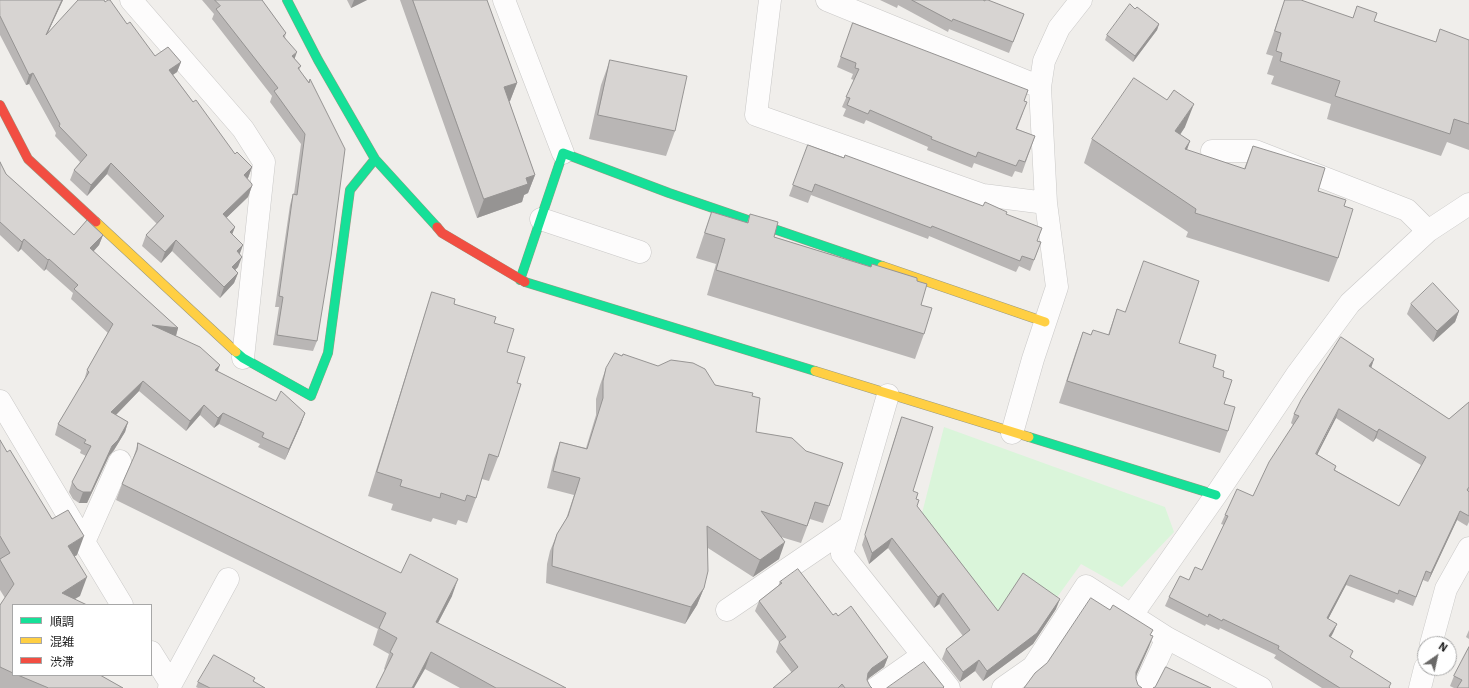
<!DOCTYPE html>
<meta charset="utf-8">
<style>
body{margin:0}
#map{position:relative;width:1469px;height:688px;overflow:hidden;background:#f0eeeb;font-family:"IBM Plex Sans","Noto Sans JP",sans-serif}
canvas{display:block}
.legend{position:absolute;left:12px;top:604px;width:140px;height:72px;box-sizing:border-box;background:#fff;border:1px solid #a7a7a7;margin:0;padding:5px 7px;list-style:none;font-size:12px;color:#222}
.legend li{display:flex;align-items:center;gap:8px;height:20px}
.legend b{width:20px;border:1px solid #a7a7a7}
.north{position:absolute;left:1417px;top:636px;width:40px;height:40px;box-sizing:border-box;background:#fff;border:1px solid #a7a7a7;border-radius:50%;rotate:34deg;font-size:11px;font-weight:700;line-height:16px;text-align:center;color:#222}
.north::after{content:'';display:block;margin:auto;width:14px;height:18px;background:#6a6968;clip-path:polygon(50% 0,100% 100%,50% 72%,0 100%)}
</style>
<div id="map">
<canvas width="1469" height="688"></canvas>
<ul class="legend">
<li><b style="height:5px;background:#16e098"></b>順調</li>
<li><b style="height:5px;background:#ffcf43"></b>混雑</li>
<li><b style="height:5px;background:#f24e42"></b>渋滞</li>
</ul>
<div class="north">N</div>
</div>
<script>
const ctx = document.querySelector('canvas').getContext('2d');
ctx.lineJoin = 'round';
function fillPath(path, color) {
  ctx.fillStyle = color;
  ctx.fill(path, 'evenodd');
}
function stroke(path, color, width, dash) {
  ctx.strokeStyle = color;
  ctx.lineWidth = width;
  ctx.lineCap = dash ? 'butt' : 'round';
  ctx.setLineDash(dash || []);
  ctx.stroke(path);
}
fillPath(new Path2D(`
 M944 427 1165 507 1174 532 1122 587 1081 564 1020 649 919 525Z`), '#daf5da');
const street = new Path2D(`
 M131 0 243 129 264 162 243 358
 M504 0 563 153
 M770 0 756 115 983 195 1046 203
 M827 0 1040 87
 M1212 151H1255L1407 210 1428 231
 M541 219 640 252
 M888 395 842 554 949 688
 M0 401 84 542
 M1012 433 1033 359 1057 287 1046 203 1040 87 1044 61 1059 28 1081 0
 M120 461 84 542 122 605
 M727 610 849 527
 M1132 615 1216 495 1298 373 1350 303 1428 231 1469 204
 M1431 644 1446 589 1469 548
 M151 652 171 684 169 688
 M171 684 228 579
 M876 688 923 655
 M1003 688 1033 667 1086 586 1167 638 1261 688
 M1144 688 1167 638
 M1420 688 1425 668`);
const fast = new Path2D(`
 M287 0 318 60 375 159 437 227
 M520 280 563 153 669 193 882 266
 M525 282 815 371
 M236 352 243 358 311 396 328 353 350 190 375 159
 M1029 437 1216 495`);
const slow = new Path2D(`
 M96 222 236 352
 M882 266 1045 322
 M815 371 1029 437`);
const jam = new Path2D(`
 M0 105 28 159 96 222
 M437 227 442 233 525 282`);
stroke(street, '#c9c8c7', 23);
stroke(fast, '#999a82', 10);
stroke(slow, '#999a82', 10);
stroke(jam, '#999a82', 10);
stroke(street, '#fdfcfc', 22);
stroke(fast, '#16e098', 9);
stroke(slow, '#ffcf43', 9);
stroke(jam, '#f24e42', 9);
fillPath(new Path2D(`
 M0 0H63L48 32 105 2 127 24 155 56 181 62 177 72 173 75 193 102 235 154 252 167 248 178 247 179 252 186 248 197 226 218 235 227 232 234 240 254 238 267 235 270 238 273 234 283 220 298 172 251 161 263 142 246 146 235 157 224 107 174 87 196 70 180 74 170 80 162 55 136 56 133 29 84 26 85 0 35Z
 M202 0H262L286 33 285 37 294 58 301 66 299 70 309 82 310 79 317 341 313 351 273 345 279 307H275L290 205 293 194H294L301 144 270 102 272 96 212 19 214 14Z
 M347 0H367L351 8Z
 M400 0H487L517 83 510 101H509L535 175 528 193 524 195 522 202 477 218Z
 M880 0H983L1024 14 1009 53 949 29 948 32 898 5 897 8Z
 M1285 0 1352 18 1374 21 1436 42 1469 40V150L1447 142 1441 156 1327 119 1331 104 1271 84 1274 76 1267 74 1273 56 1266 54Z
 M1135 9 1159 24 1157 30 1133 62 1105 40 1107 35Z
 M853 23 1024 101 1023 113 1017 129 1035 136 1022 173 1015 171 1012 177 974 163 972 168 927 150 928 147 866 120 864 124 843 116 846 109 842 107 854 80 851 79 853 74 837 67Z
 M610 60 675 131 666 156 589 139 601 85Z
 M1185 127 1180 135 1190 141 1187 150 1244 169 1253 146 1318 191 1344 206 1338 258 1329 282 1186 237 1188 232 1084 163 1092 139Z
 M808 145 1006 214 1037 241 1041 242 1030 271 1019 266 1016 272 929 236 928 239 811 195 808 203 789 196Z
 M0 162 6 174 74 235H103L99 245 93 251 178 328 176 336 217 371 276 401 305 413 301 424 285 460 258 447 260 444 219 424 214 428 200 415 186 431 139 391 116 415 128 422 125 432 114 450 109 456 87 503H79L73 499 69 492 72 482 86 456 80 453 81 450 55 435 58 424 84 381 87 370 108 333 71 299 73 293 46 269 44 271 21 249 18 252 0 235Z
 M712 212 747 223 750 214 774 237 917 281 921 305 924 334 915 359 707 295 716 264 696 258 703 237Z
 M432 292 454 304 494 323 507 352 517 383 498 457 489 481 482 479 476 498 467 523 458 520 456 525 433 518 431 522 391 510 393 504 368 496 424 317Z
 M1411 304 1459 311 1455 322 1433 342 1407 314Z
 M1117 309 1179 343 1213 367 1223 377 1224 404 1228 431 1220 453 1059 403 1075 354 1083 332 1091 335H1108Z
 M622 356 752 396 756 432 829 506 823 523 810 519 801 543 781 537 779 559 753 577 708 548 704 588 697 605 685 624 546 583 547 564 550 551 557 534 566 519 574 495 547 488 554 459 560 442 586 448 596 415V399L600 385 606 368Z
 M1374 359 1371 368 1449 419 1469 402V522L1467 526 1457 520 1428 582 1423 580 1413 606 1396 599 1394 603 1346 585 1328 619 1337 624 1333 633 1331 637 1351 658 1390 688H1322L1274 658 1276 655 1220 628 1219 630 1206 624 1205 626 1165 606 1169 597 1189 580 1202 570 1224 525 1221 524 1225 515 1253 496 1293 425 1291 423 1294 414ZM1336 418 1373 442 1376 438 1421 465 1399 506 1335 470 1336 466 1317 454Z
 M902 417 913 491 916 499 917 506 998 611 1056 609 1033 644 983 681 975 671 960 682 942 659 946 649 963 636 939 604 934 608 888 548 869 564 862 545 898 428Z
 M0 440 7 452 77 555 75 556 80 596 13 605V675H100L123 688H0V605L5 598 0 590Z
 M138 443 401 573 452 596 438 623 566 688H460L425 669 385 670 384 669 389 654 373 645 378 629 116 500 122 484 132 462Z
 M780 582 833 615 838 616 888 657 884 667 869 678 867 680 870 686 872 688H773L792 673 776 652 779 642 755 611 759 601 778 586Z
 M1469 630V639L1466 637Z
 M1469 647V688H1454L1450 686 1454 676Z
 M255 678 253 681 265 688H198L196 687 198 682Z`), '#b9b6b5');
fillPath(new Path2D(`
 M62 0H63L42 45 46 35Z
 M354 0H367L351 8Z
 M1159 24 1157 30 1133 62 1135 56Z
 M297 52 293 63 292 56Z
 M181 62 177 72 165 80 169 70Z
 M33 73 29 84 26 85 29 75Z
 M517 83 510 101 497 105 504 87Z
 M1194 104 1185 127 1166 155 1175 131Z
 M1190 141 1181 165 1185 149Z
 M111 163 107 174 87 196 91 185Z
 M252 167 248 178 240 186 244 175Z
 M535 175 528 193 524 195 522 202 477 218 484 199 526 178Z
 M252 186 248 197 219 225 223 214Z
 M235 227 231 237 230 232Z
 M103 235 99 245 87 259 90 248Z
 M24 239 21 249 18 252 22 242Z
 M176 240 172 251 161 263 165 252Z
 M243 245 239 256 237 251Z
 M242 257 238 267 228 277 232 267Z
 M49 259 46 269 44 271 48 260Z
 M238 273 234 283 220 298 224 287Z
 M1459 311 1455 322 1433 342 1437 331Z
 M152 325 178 328 175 339Z
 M1374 359 1371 368 1369 366Z
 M220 365 216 375 215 370Z
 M143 381 139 391 108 423 111 412Z
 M204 405 200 415 186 431 190 421Z
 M1339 409 1336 418 1313 463 1316 454Z
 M223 413 219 424 214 428 218 418Z
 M305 413 301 424 285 460 289 449Z
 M128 422 125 432 114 450 109 456 87 503H79L83 492 112 446Z
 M1379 429 1376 438 1373 442 1377 432Z
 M1460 511 1457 520 1428 582 1431 573Z
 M84 536 77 555 61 564 68 546Z
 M892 538 888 548 869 564 872 553Z
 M785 542 779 559 753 577 760 560Z
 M1350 575 1346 585 1324 627 1327 618Z
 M87 577 80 596 65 605 62 593Z
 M458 579 452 596 430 638 436 622Z
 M704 588 697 605 685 624 691 607Z
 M943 593 939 604 934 608 938 597Z
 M1060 599 1056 609 1033 644 983 681 987 671Z
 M1337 624 1333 633 1326 645 1329 636Z
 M1153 636 1149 647 1133 683 1136 672Z
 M431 652 425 669 414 688H412Z
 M888 657 884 667 869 678 865 683 868 673 872 668Z
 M979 660 975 671 960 682 963 672Z`), '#969493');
const building = new Path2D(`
 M0 0H62L46 35 78 0H104L105 2 108 0H110L127 24 130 22 155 56 168 47 181 62 169 70 193 102 196 100 235 154 237 152 252 167 244 175 252 184V186L223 214 235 227 230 232 243 245 237 251 242 257 232 267 238 273 224 287 176 240 165 252 146 235 164 216 111 163 91 185 74 170 87 155 59 126 60 124 33 73 29 75 0 16Z
 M215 0H262L286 33 283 36 297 52 292 56 301 66 298 68 309 83 310 79 345 149 331 256 317 341 277 335 283 297 279 296 293 194 297 195 305 134 274 91 278 88 216 9 220 6Z
 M413 0H487L517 83 504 87 535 175 526 178 528 184 484 199Z
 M912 0H983L985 1V0H988L1024 14 1013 42 953 19 952 21Z
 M1285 0H1301L1353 18 1357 6 1377 13 1374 21 1436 42 1440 29 1469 40V124L1454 119 1450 134 1335 96 1340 81 1280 61 1282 53 1276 51 1281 33 1275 31Z
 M1130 4 1135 9 1137 7 1159 24 1135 56 1107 35Z
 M853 23 1028 90 1024 101 1027 102 1016 129 1035 136 1025 162 1019 160 1016 166 978 152 976 157 931 139 932 137 870 110 868 114 847 105 850 98 846 97 859 69 855 68 856 63 841 57Z
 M610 60 687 76 675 131 598 115Z
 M1134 78 1167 100 1174 90 1194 104 1175 131 1190 141 1185 149 1245 169 1253 146 1325 168 1318 191 1346 200 1344 206 1353 209 1338 258 1195 213 1196 209 1092 139Z
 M808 145 844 158 845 155 983 206 985 202 1007 212 1006 214 1042 228 1037 241 1041 242 1034 260 1022 256 1020 261 932 226 931 228 815 184 812 192 793 185Z
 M0 162 6 174 74 235 87 220 103 235 90 248 178 328 152 325 200 347 220 365 215 370 276 401 281 391 305 413 289 449 262 437 264 433 223 413 218 418 204 405 190 421 143 381 111 412 128 422 118 440 112 446 91 492H83L77 489 72 482 91 446 84 443 86 440 58 424 89 372 87 370 113 324 74 289 78 285 49 259 48 260 24 239 22 242 0 222Z
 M712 212 748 223 750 214 778 222 774 237 871 267 872 264 917 278V281L927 284 921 305 932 308 924 334 716 270 725 239 705 233Z
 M1144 261 1199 281 1179 343 1216 355 1213 367 1224 371 1223 377 1232 380 1224 404 1235 407 1228 431 1067 381 1083 332 1091 335 1093 330 1109 335 1117 309 1125 312Z
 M1433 283 1459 311 1437 331 1411 304Z
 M432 292 455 299 454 304 496 317 494 323 514 329 507 352 525 357 517 383 521 384 498 457 489 454 476 498 467 495 465 501 441 493 440 498 400 486 402 480 377 472Z
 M1341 337 1374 359 1369 366 1449 419 1469 402V487L1467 490 1469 492V516L1460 511 1431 573 1426 571 1416 597 1399 590 1398 594 1350 575 1327 618 1337 624 1329 636 1353 651 1350 657 1391 683 1389 687 1390 688H1340L1278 649 1279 646 1223 619 1222 621 1209 614 1208 617 1169 597 1180 576 1189 580 1195 567 1202 570 1228 516 1225 515 1237 489 1253 496 1269 462 1299 416 1294 414 1301 400ZM1339 409 1377 432 1379 429 1426 457 1399 506 1334 470 1336 466 1316 454Z
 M615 353 622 356 623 354 658 366 671 360 693 363 705 369 715 385 753 393 752 396 760 398 756 432 792 438 806 451 843 463 829 506 815 502 807 526 761 511 785 542 760 560 707 526 708 571 704 588 691 607 552 566 553 547 557 534 568 516 580 478 553 471 560 442 587 449 603 398V381L606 368Z
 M902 417 933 427 913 491 918 493 916 499 919 500 917 506 998 611 1023 573 1060 599 1037 633 987 671 979 660 963 672 946 649 970 630 943 593 938 597 892 538 872 553 865 535Z
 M0 440 7 452 10 450 52 519 68 510 84 536 68 546 87 577 62 593 87 605H13V673L0 667V605L14 584 0 560V559L10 553 0 536Z
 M138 443 401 573 410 554 458 579 436 622 547 678 566 688H496L431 652 412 688H376L393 654 390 652 397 638 379 628 386 613 122 484 137 450Z
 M798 569 833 615 836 613 838 616 851 606 888 657 872 668 868 673 867 680 870 686 872 688H845L842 684 838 688H773L798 667 779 642 786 637 759 601 782 583 780 582Z
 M1091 598 1110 610 1113 605 1153 630 1150 635 1153 636 1136 672V679L1138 685 1142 688H1024L1035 673 1047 663Z
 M1469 647V688H1457L1462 680 1454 676Z
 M214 655 255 678 253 681 265 688H210L198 682Z
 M924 662 944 687 943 688H887Z
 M1166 667 1211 688H1153L1155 687Z
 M18 675H100L123 688H49Z`);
fillPath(building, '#d7d4d2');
stroke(building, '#969493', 1);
</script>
